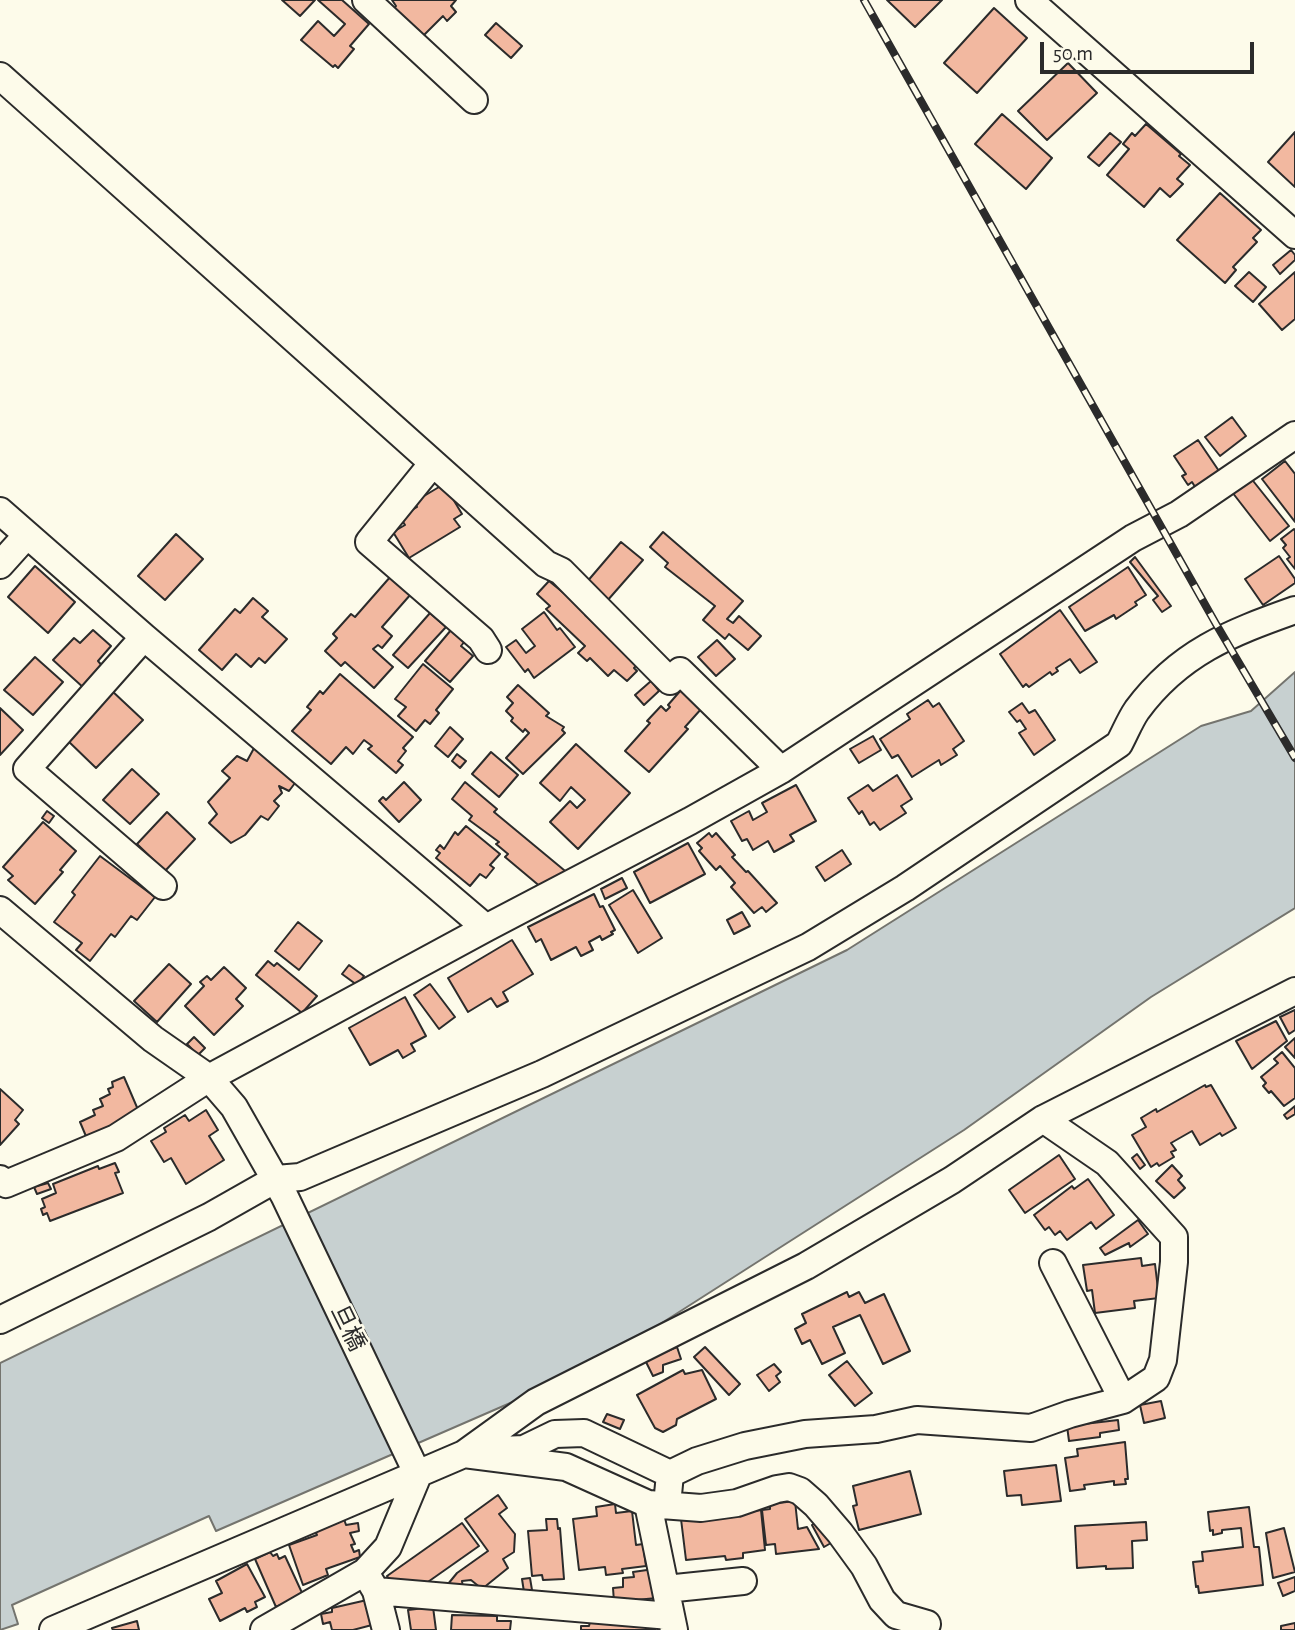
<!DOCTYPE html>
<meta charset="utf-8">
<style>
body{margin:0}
#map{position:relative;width:1295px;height:1630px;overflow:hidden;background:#fdfbea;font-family:"Alegreya Sans",sans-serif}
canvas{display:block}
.scale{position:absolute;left:1040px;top:42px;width:214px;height:32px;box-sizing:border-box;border:4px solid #2b2b2b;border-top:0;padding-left:9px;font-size:21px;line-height:24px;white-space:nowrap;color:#2b2b2b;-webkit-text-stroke:5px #fdfbea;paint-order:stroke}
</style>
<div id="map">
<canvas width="1295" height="1630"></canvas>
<div class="scale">50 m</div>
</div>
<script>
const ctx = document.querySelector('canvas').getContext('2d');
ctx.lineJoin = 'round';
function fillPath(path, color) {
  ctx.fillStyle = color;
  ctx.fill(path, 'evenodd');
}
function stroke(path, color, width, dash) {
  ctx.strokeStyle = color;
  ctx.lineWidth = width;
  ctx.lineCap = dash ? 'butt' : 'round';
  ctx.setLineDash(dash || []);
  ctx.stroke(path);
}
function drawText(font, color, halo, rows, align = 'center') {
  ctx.font = font + ' "Alegreya Sans","Noto Sans JP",sans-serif';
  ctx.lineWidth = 5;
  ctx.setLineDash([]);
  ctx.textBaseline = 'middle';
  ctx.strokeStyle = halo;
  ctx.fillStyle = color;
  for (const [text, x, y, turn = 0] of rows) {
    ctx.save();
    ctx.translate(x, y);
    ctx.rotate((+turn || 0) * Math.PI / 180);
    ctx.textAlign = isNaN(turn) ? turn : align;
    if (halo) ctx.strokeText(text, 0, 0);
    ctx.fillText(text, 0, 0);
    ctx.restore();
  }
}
const water = new Path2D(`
 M1295 672V908L1151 997 964 1130 593 1367 216 1531 209 1516 12 1605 18 1624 0 1630V1363L847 950 1201 726 1251 711Z`);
fillPath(water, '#c7d0d0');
stroke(water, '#74746e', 2);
const building = new Path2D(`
 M282 0H315L300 16Z
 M318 0H342L369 24 350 46 354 49 338 68 335 65 333 67 301 40 318 21 334 36 345 24Z
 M392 0H456L451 6 456 12 447 21 443 16 422 37 394 9 396 6Z
 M887 0H942L915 27Z
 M994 8 1027 38 977 93 944 63Z
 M496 23 522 46 511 58 485 35Z
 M1068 63 1097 93 1047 140 1018 111Z
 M1002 114 1052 158 1026 189 975 144Z
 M1146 124 1181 154 1179 156 1190 165 1177 179 1183 184 1170 197 1160 188 1144 207 1107 175 1129 149 1123 144 1132 133 1135 136Z
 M1295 132V187L1268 162Z
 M1110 133 1121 142 1099 166 1088 157Z
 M1220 193 1261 230 1253 238 1257 242 1233 267 1236 270 1225 283 1177 240Z
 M1291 250 1295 255V260L1280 274 1273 265Z
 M1249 272 1266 287 1253 302 1235 286Z
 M1295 272V319L1282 330 1259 304Z
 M1232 417 1246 436 1220 456 1205 437Z
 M1198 440 1221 474 1197 490 1192 482 1188 485 1182 476 1186 474 1174 456Z
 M1285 461 1295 474V522L1262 479Z
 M1250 477 1289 526 1270 541 1232 492Z
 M444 484 462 514 454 519 460 527 409 558 393 532 405 525 400 517 417 507 414 502Z
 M1294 529 1295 530V569L1287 559 1290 557 1283 548 1286 545 1281 539Z
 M663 532 743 601 727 619 733 623 739 616 761 636 748 650 729 634 725 639 703 620 715 606 665 567 668 563 650 547Z
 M176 534 203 559 165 600 138 576Z
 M621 542 643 560 607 601 586 583Z
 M1279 556 1295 579V583L1263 605 1245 579Z
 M1135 557 1171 606 1162 612 1153 600 1158 596 1130 562Z
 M35 566 75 602 48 633 8 597Z
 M1128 567 1146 595 1135 602 1137 605 1116 619 1114 615 1085 631 1069 607Z
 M391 576 411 594 382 627 392 636 382 648 378 645 373 649 393 667 374 688 345 662 341 666 325 651 337 638 333 634 351 614 355 617Z
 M549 581 587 612 585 615 638 664 634 668 637 671 627 681 614 670 608 676 590 658 587 661 578 653 585 646 546 609 550 606 537 594Z
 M253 598 268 611 262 617 287 639 265 663 259 658 251 667 236 654 222 670 199 650 235 609 240 613Z
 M1060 610 1097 662 1080 673 1070 659 1056 668 1058 671 1052 675 1050 672 1029 687 1026 684 1023 687 1000 654Z
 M544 612 557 630 560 628 575 647 534 678 528 669 525 672 506 647 516 640 526 653 535 646 522 629Z
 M430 613 446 627 408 668 393 655Z
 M93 630 111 646 98 661 104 668 85 689 53 660 74 638 80 643Z
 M451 630 465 641 461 646 473 656 450 682 425 661Z
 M717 640 735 659 716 676 698 657Z
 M35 657 63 682 33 715 4 690Z
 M423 664 453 689 436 710 439 713 430 724 425 720 416 731 398 716 406 707 395 699Z
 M340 674 413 737 403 748 406 751 398 761 403 765 396 773 368 749 372 746 364 740 353 754 346 747 331 764 292 731 311 710 307 707 320 691 323 694Z
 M651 681 659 691 644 705 635 695Z
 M518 685 549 713 546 716 564 727 562 730 565 733 523 774 506 758 529 733 525 729 523 732 511 721 513 718 506 711 513 703 507 697Z
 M111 690 143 720 96 768 65 738Z
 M681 690 702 708 685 727 688 729 649 772 625 751 650 723 647 721 661 706 666 711 670 707 668 705Z
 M928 700 933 707 939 703 964 741 953 749 957 755 941 765 939 760 912 777 898 755 892 758 880 739 910 719 907 714Z
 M1022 703 1029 713 1035 710 1055 740 1034 755 1019 733 1026 729 1020 720 1017 722 1009 712Z
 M0 708 23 730 0 755Z
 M450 727 463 739 448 757 435 746Z
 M873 736 881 750 859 763 850 749Z
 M259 739 301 775 289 791 279 786 282 793 274 801 279 806 268 820 261 816 245 835 231 843 209 823 217 814 208 802 230 778 222 771 237 756 247 761Z
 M576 744 630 793 578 849 550 822 570 801 577 808 585 800 571 787 560 801 540 783Z
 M491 752 518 775 499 797 472 774Z
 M457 754 466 761 460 768 452 761Z
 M132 769 159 794 130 824 103 800Z
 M897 775 912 799 901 806 906 813 880 830 874 822 870 825 862 811 859 814 848 798 868 785 873 791Z
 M404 782 421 800 399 822 379 801 383 797 386 800Z
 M465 782 497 809 494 812 570 875 542 888 505 857 508 854 496 844 499 842 469 820 472 816 452 799Z
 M796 785 816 821 790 835 794 841 774 852 768 841 753 850 747 839 742 841 731 821 749 811 753 820 767 812 762 803Z
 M47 811 54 816 49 823 42 818Z
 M167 812 195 839 165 871 137 844Z
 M43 822 76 851 60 870 63 872 35 904 8 880 13 876 3 867Z
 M466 826 500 854 490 865 494 868 486 878 480 874 470 886 436 858 440 853 436 850 440 845 444 849 455 832 458 835Z
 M709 833 712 837 716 833 735 855 732 857 746 872 748 871 777 903 766 912 762 907 754 913 731 887 735 883 720 866 716 870 699 851 702 848 697 843Z
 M688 843 705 874 650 903 634 872Z
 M842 850 851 864 825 881 816 867Z
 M100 856 155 897 137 920 131 916 115 937 111 934 90 961 76 950 82 943 54 922 75 895 72 892Z
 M622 878 627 888 605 899 601 889Z
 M633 890 662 938 638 953 609 905Z
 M594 894 600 907 603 906 615 930 611 932 613 934 602 940 600 936 589 942 593 950 581 956 576 947 551 960 541 939 536 942 528 927Z
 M742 912 750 926 734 934 727 920Z
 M298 922 322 941 299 970 275 951Z
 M512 940 533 974 503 992 508 1001 497 1007 491 998 468 1012 448 978Z
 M268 961 274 966 277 963 317 996 302 1013 256 975Z
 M169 964 191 984 157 1022 134 1001Z
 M349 965 364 976 357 985 342 974Z
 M224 967 246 988 236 999 243 1006 214 1035 185 1006 204 986 200 982 207 976 211 980Z
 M430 984 455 1017 439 1029 414 995Z
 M405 997 426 1036 411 1044 415 1051 403 1058 398 1050 370 1065 349 1028Z
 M1295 1010V1030L1289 1034 1280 1017Z
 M1276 1021 1287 1041 1252 1069 1236 1041Z
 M194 1037 205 1048 198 1055 187 1044Z
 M1295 1038V1058L1285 1047Z
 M1282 1052 1295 1068V1098L1284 1106 1271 1091 1269 1093 1263 1086 1266 1083 1261 1077 1278 1063 1274 1059Z
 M124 1077 139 1112 88 1141 80 1122 95 1115 93 1110 103 1106 100 1099 110 1094 108 1089 113 1087 112 1082Z
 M1205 1085 1206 1087 1211 1085 1236 1128 1222 1136 1220 1133 1200 1145 1192 1131 1171 1143 1176 1150 1171 1152 1174 1157 1159 1166 1157 1163 1151 1167 1132 1135 1146 1127 1141 1118 1156 1109 1157 1112Z
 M0 1089 23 1110 15 1120 19 1124 0 1145Z
 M1295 1106V1114L1287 1119 1284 1115Z
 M206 1110 218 1130 209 1136 224 1160 186 1184 171 1158 164 1162 151 1141 166 1132 164 1128 185 1115 189 1121Z
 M1137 1154 1145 1165 1140 1169 1132 1158Z
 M1059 1155 1075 1179 1025 1213 1009 1190Z
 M115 1163 119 1172 115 1173 123 1193 50 1221 47 1213 43 1215 41 1209 45 1207 42 1199 56 1193 53 1184 98 1166 99 1169Z
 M1172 1165 1182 1176 1178 1180 1185 1188 1174 1198 1156 1181Z
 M1088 1179 1114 1215 1096 1229 1091 1222 1067 1240 1060 1231 1055 1235 1049 1227 1045 1230 1034 1215 1072 1186 1074 1189Z
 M48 1183 51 1189 37 1194 34 1187Z
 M1138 1220 1148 1234 1130 1247 1129 1243 1105 1255 1100 1248Z
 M1141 1258 1142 1266 1155 1264 1159 1298 1134 1301 1135 1308 1095 1313 1092 1290 1087 1291 1083 1265Z
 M847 1292 849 1297 859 1292 865 1303 884 1294 910 1351 883 1364 860 1315 833 1327 845 1353 822 1364 810 1340 802 1344 795 1329 806 1323 802 1314Z
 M677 1347 681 1359 663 1365V1372L653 1376 645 1360Z
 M705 1347 740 1384 729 1395 694 1357Z
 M847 1361 872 1393 855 1406 829 1375Z
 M774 1364 781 1372 776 1376 780 1382 769 1391 757 1375Z
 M683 1370 685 1374 702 1370 716 1399 677 1419 676 1425 663 1432 655 1428 637 1395Z
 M1161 1401 1165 1418 1144 1423 1140 1405Z
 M607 1414 624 1420 620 1429 603 1422Z
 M1118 1420 1119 1430 1100 1433V1437L1069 1441 1067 1426Z
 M1125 1442 1128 1479H1125L1126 1484 1114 1485V1481L1084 1485 1085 1489 1070 1491 1065 1458 1078 1456 1077 1449Z
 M1056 1465 1061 1501 1022 1505 1021 1495 1007 1496 1004 1471Z
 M910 1471 921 1514 859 1530 853 1506 857 1505 853 1486Z
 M498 1495 507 1508 499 1514 515 1534 514 1552 503 1559 508 1568 482 1589 471 1580 462 1581 463 1589 448 1584 457 1573 488 1551 465 1519Z
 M795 1501 798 1529 807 1527 819 1549 776 1554 775 1544 766 1545 762 1510 770 1509V1504Z
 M615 1504 616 1513 632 1511 636 1545 643 1544 646 1566 622 1569 623 1573 606 1575 605 1567 579 1570 573 1519 597 1516 596 1507Z
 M1249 1507 1254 1547H1259L1263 1585 1199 1593 1198 1586 1196 1587 1193 1562 1203 1561 1202 1552 1243 1547 1241 1528 1222 1530V1533L1213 1535V1530L1210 1531 1208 1512Z
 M761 1510 765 1550 743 1553V1558L726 1560 725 1556 686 1560 681 1519Z
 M344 1519 346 1525 358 1523 359 1531 350 1533 355 1544 351 1545 354 1552 359 1550 360 1557 326 1569 328 1575 303 1585 289 1545 317 1535 314 1529Z
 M546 1519H557L558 1529 560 1528 564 1579 543 1580 542 1575 532 1576 528 1531 547 1530Z
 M818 1521 831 1543 824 1547 812 1525Z
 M1146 1522 1147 1540 1132 1541 1133 1568 1106 1569V1566L1077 1568 1075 1526Z
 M462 1523 479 1546 425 1584 393 1586 387 1576Z
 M1284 1528 1295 1572 1273 1578 1266 1533Z
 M270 1552 273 1556 277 1554 279 1559 285 1556 303 1595 276 1607 255 1559Z
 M247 1564 265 1597 255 1602 257 1607 247 1612 245 1608 220 1621 209 1599 222 1593 216 1581Z
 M654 1569 657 1598 614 1602 613 1588 623 1587V1578L634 1577 633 1572Z
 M1295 1577V1591L1283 1596 1278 1583Z
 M530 1578 532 1590 524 1592 522 1579Z
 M367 1600 372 1625 353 1630H332L330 1622 323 1624 321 1614 332 1612V1608Z
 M433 1607 436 1630H411L408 1610Z
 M452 1615 497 1616V1621H511L510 1630H451Z
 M137 1621 139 1630H113L112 1628Z
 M590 1622 656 1624 655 1630H581V1626H589Z
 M1295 1623V1630H1281V1626Z`);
fillPath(building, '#f2b8a0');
stroke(building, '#2b2b2b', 2);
const minor = new Path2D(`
 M366 0 474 100
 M1029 0 1295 235
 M0 76 546 564 561 571 670 681 680 671 781 770
 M433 463 369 542 481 639 488 650
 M0 511 144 637 486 928
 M0 565 27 535
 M144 637 27 769 163 886
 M0 910 153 1039 209 1078 234 1107 284 1195 418 1475 388 1547 365 1572 264 1630
 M0 1179 6 1184 116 1138 209 1078 486 928 690 821 781 770 1133 538 1179 514 1295 435
 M1053 1263 1123 1400
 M0 1320 209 1217 276 1179 300 1177 542 1074 808 947 905 888 1119 744C1125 733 1130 720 1137 710 1179 653 1230 633 1295 610
 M501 1450 524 1449 555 1434 584 1433 670 1474
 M464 1454 566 1467 648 1504 701 1508 737 1503 777 1489 789 1487 800 1491 816 1505 840 1533 864 1566 882 1600 896 1615 927 1624
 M648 1504 674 1630
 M667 1505 670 1474 697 1461 745 1446 805 1434 876 1429 917 1420 1031 1428 1070 1414 1123 1400 1156 1378 1163 1360 1174 1262V1237L1107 1163 1043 1119
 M369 1579 376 1591 386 1630
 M666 1589 743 1581
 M376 1591 670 1616
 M53 1630 464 1454 536 1402 806 1266 952 1180 1043 1119 1295 991`);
stroke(minor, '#2b2b2b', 30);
stroke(minor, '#fdfbea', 26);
const rail = new Path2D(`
 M864 0 1216 624 1295 758`);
stroke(rail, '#2b2b2b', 8);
stroke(rail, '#fdfbea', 5, [16]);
drawText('24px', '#2b2b2b', '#fdfbea', [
 ["旦橋",348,1328,64]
]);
</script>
